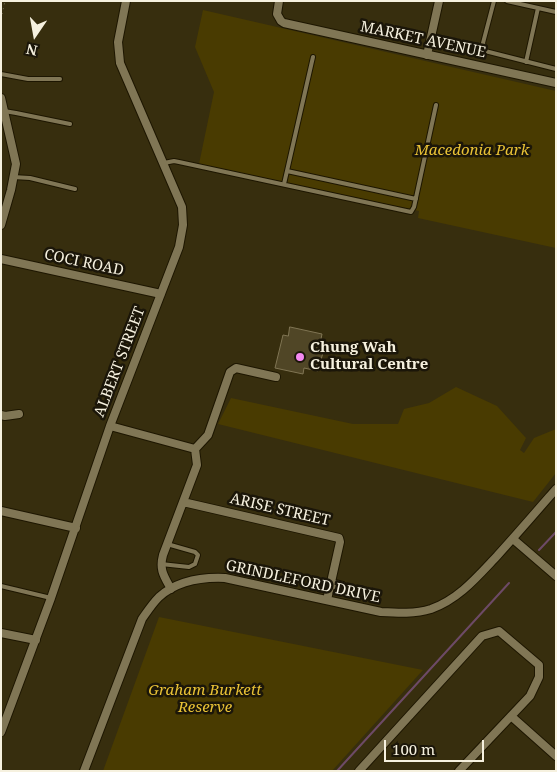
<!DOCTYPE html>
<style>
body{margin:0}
#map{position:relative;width:557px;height:772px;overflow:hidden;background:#372e0e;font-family:"Noto Serif",serif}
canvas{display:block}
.frame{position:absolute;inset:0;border:2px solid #f6f1df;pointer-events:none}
.north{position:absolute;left:10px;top:10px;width:50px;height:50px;-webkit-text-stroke:4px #1b1609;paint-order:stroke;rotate:192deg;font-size:14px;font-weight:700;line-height:20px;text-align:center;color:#f6f1df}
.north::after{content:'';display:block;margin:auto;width:18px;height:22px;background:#f6f1df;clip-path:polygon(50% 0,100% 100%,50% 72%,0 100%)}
.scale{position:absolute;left:384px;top:740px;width:100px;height:22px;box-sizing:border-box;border:2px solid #f6f1df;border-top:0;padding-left:6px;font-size:15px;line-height:18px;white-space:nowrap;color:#f6f1df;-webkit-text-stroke:4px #1b1609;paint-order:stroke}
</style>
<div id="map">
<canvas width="557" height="772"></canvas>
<div class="frame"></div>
<div class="north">N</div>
<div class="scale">100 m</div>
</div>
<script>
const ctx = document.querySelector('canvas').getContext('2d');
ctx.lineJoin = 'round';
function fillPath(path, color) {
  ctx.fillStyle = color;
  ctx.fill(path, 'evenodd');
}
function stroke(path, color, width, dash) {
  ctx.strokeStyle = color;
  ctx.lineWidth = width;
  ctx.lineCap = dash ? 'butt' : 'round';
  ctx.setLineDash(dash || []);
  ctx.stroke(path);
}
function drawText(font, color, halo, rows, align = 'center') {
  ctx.font = font + ' "Noto Serif",serif';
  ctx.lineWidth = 5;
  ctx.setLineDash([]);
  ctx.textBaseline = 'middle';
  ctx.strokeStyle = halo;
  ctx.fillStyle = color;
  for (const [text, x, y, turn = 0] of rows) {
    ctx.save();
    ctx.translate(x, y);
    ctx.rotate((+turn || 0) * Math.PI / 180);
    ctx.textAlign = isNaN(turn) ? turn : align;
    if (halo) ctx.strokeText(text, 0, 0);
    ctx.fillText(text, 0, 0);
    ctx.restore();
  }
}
fillPath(new Path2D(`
 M203 10 556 91V248L418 218 419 211 199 164 214 92 195 47Z
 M456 387 497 406 526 438 520 450 524 453 534 438 556 429V473L533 502 218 424 231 398 353 424H398L404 409 429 403Z
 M159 617 423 670 332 771H103Z`), '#493b01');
stroke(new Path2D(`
 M539 550 556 532
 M337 771 509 583`), '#6d4a66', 2);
const building = new Path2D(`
 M290 327 322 334 320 344 325 345 318 371 304 368 303 374 275 368 283 335 288 336Z`);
fillPath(building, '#504626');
stroke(building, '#807554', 1);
const service = new Path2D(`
 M494 1 483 43 485 51 556 69
 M507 1 556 12
 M526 62 538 8
 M1 74 28 79H60
 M4 111 16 113 70 124
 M164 163 174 161 179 162 411 212 414 207 436 105
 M287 171 416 199
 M13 177 30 178 75 189
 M284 184 313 57
 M161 564 189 567 195 564 198 555 195 552 167 544
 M331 581 343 584 346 587
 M1 586 51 598
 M330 586 342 588 346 587 364 591`);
const minor = new Path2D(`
 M279 1 277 14 281 21 284 23 556 83
 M427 55 439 1
 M1 98 16 164 11 190 1 225
 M1 259 161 294
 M1 415 5 416 19 414
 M110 426 195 449
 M195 449 208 435 230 372 236 368 276 377
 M183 502 339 538 340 542 327 600
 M1 511 76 528
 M513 539 556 576
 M171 589C164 576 159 570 163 555L197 465 195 449
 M1 633 36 640
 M511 716 556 756
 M1 732 51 598 110 426 179 247 183 225 182 207 120 63 118 42 126 1
 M84 771 142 619C147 612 152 604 159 597 177 581 202 577 225 578L381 612C398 613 415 614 431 609 459 599 477 577 497 556 517 534 536 512 556 489
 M359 771 482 636 499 631 539 665V677L530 696 459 771`);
stroke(service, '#1d1601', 6);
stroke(minor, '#1d1601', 10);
stroke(new Path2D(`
 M1 19 5 1`), '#7d765b', 1, [1, 4]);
stroke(service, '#807655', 4);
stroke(minor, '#807655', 8);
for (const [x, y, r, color] of [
 [300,357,5,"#f489f0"]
]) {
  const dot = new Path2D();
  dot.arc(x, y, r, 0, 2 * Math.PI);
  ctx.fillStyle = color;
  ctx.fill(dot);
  stroke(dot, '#1b1609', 2);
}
drawText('15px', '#f6f1df', '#1b1609', [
 ["MARKET AVENUE",423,40,12],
 ["COCI ROAD",84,263,12],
 ["ALBERT STREET",120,362,-69],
 ["ARISE STREET",280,510,13],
 ["GRINDLEFORD DRIVE",303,582,12]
]);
drawText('italic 15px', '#e9c235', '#1b1609', [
 ["Macedonia Park",472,151],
 ["Graham Burkett",205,691],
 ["Reserve",205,708]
]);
drawText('bold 15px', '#f6f1df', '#1b1609', [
 ["Chung Wah",310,348],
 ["Cultural Centre",310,365]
], 'left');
</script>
